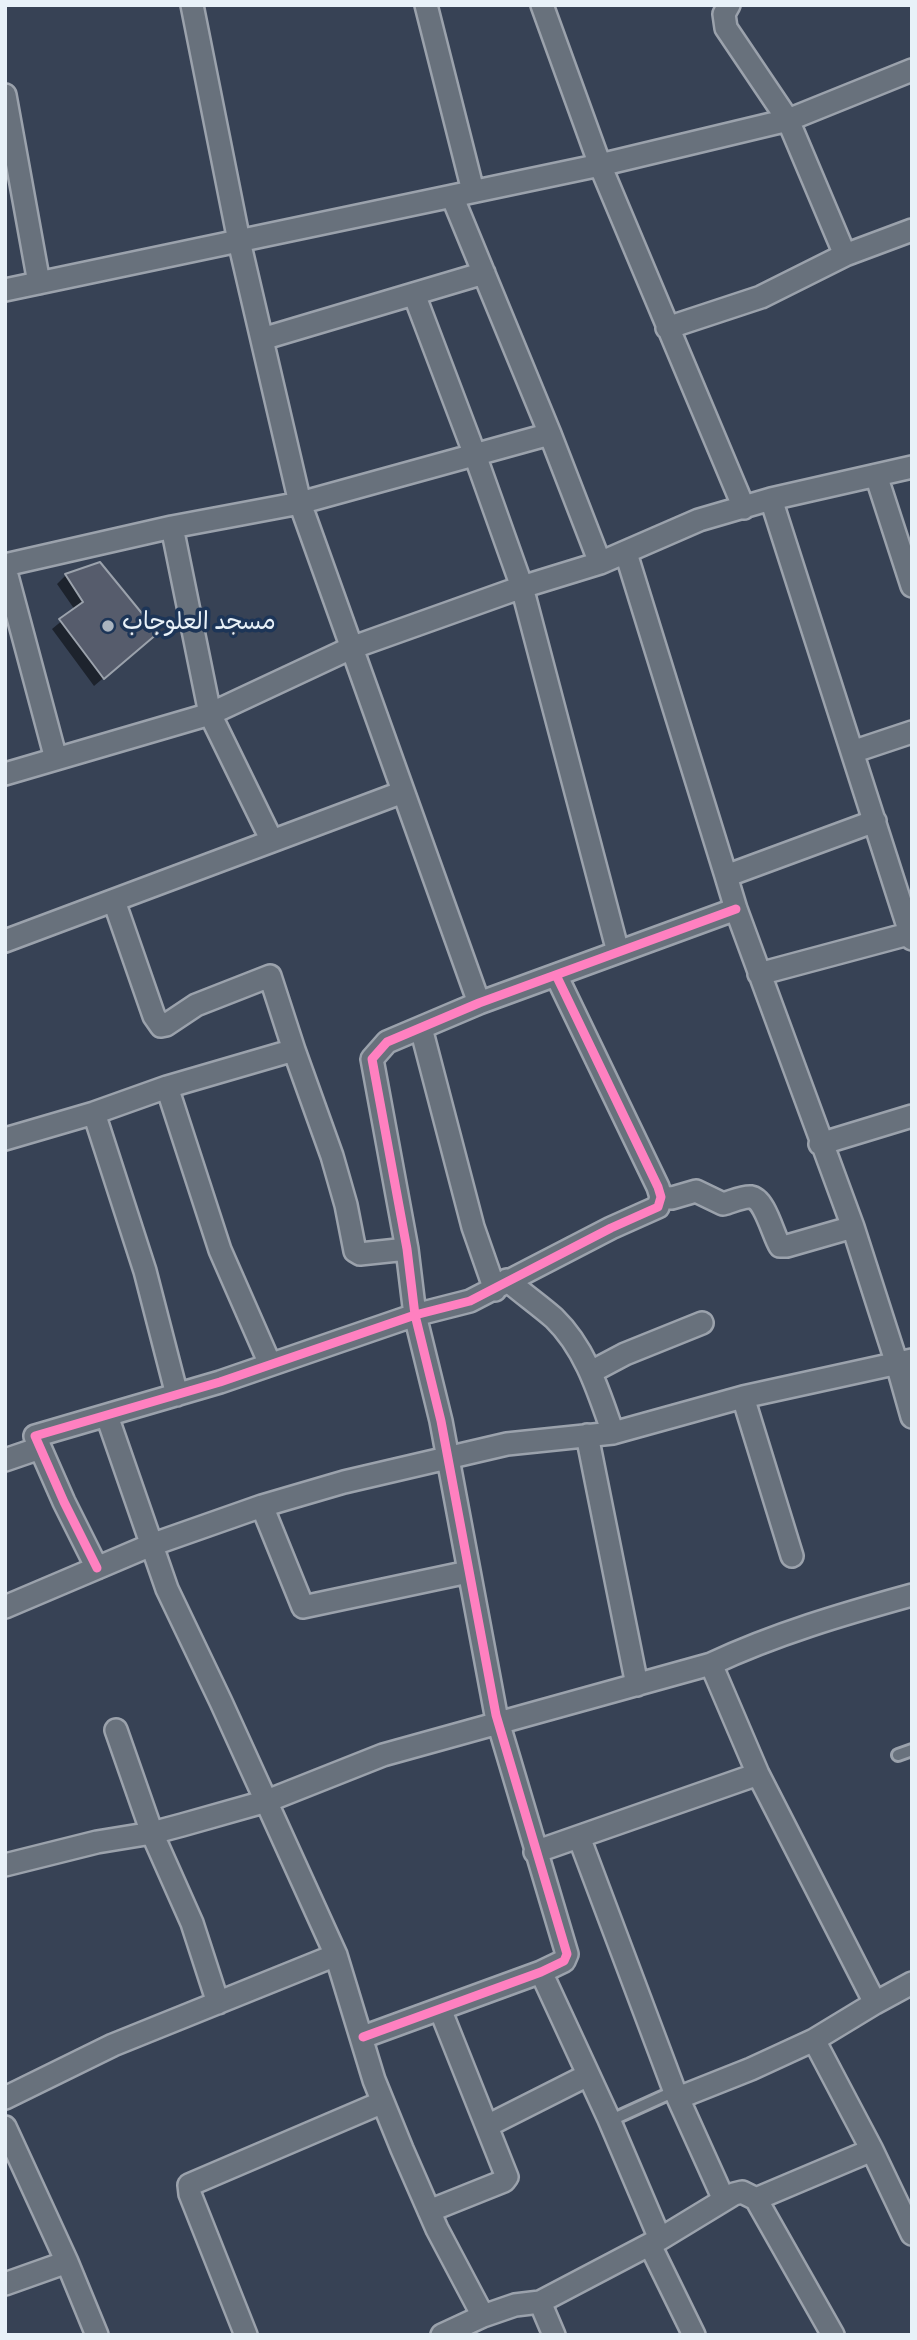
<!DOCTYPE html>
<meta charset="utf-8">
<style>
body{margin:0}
#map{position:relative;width:917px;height:2340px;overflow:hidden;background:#374255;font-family:Dekko,sans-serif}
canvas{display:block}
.frame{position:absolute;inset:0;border:7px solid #e8f1f8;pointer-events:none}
</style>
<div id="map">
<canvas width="917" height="2340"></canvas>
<div class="frame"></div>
</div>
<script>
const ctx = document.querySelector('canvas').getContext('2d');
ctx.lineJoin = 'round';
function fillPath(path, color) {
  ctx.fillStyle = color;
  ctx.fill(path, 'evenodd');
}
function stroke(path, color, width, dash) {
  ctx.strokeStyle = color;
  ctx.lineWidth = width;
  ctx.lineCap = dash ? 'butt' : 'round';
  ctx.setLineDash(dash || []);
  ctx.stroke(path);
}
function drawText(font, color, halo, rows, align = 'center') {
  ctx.font = font + ' Dekko,"Playpen Sans Arabic",sans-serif';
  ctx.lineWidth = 7;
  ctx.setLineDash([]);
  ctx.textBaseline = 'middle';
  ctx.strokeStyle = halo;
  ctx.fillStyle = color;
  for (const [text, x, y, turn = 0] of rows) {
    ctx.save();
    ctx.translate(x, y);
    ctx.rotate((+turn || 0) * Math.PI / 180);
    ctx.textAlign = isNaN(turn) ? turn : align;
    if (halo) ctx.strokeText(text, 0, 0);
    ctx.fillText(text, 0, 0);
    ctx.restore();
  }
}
fillPath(new Path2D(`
 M66 575 147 641 94 686 52 629 75 610 57 584Z`), '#0007');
const building = new Path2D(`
 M100 562 158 633 104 679 59 619 83 602 65 574Z`);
fillPath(building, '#565c6c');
stroke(building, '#9ba2ac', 2);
const lane = new Path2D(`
 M898 1755 912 1750
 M609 2121 675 2091`);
const street = new Path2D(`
 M192 5 239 241 300 503 479 1003
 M426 5 473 191
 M542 5 600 165 744 508
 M729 5 724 14 726 28 788 120 845 255
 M5 95 39 283
 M452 196 550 434 600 563
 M5 290 600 165 788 120 912 70
 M414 294 475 455 522 587 618 952
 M667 328 761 297 845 255 912 230
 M262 339 484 273
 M876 475 912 586
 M771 499 912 939
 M172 527 210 714 272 841
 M626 553 726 876
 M5 565 172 527 300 503 550 434
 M5 568 56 759
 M852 752 912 732
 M5 774 210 714 351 648 522 587 600 563 699 520 771 499 912 467
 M875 821 726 876 736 909 853 1227 897 1364 912 1417
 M114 901 154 1016 161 1026 166 1025 196 1005 270 976 294 1050
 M5 941 403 792
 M759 974 912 933
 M421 1028 473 1227 495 1290
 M167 1087 220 1250 270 1364
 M94 1113 145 1271 177 1395
 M5 1139 94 1113 167 1087 294 1050 332 1156 346 1205 355 1251 360 1254 407 1249
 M820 1144 912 1116
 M661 1197 672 1198 696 1191 723 1204C731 1202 743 1196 751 1197 765 1199 773 1235 780 1246H787L853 1227
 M507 1280C522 1293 539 1305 554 1318 586 1349 599 1393 613 1433
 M591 1372 625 1354 702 1323
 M743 1397 792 1556
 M107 1416 167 1589 221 1702 336 1955 374 2080 402 2149 437 2229 483 2316
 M587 1435 637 1685
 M5 1460 40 1448
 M262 1506 303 1607 468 1572
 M97 1568 64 1502 35 1436 220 1382 415 1315 470 1301 611 1228 658 1207 661 1197 658 1187 556 975
 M5 1607 151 1545 262 1506 344 1482 507 1444 613 1433 743 1397 912 1360
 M116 1730 152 1833 192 1923 218 2003
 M579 1837 673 2087 724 2200
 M535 1852 758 1774
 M5 1865 97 1842 152 1833 182 1825 267 1801 383 1755 711 1664C775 1634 843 1614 912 1595
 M541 1972 608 2117 660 2239
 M875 2003 912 1983
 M363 2037 541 1972 564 1961 567 1954 496 1715 441 1421 415 1315 407 1249 372 1059 387 1042 479 1003 736 909
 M814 2040 872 2150 912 2234
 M5 2098 113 2045 336 1955
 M678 2098 751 2069 814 2040 875 2003 758 1774 711 1664
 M487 2126 588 2075
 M5 2127 67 2262 97 2335
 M756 2199 872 2150
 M429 2211 504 2181 507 2177 440 2009
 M650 2245 694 2335
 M5 2284 67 2262
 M540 2302 554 2335
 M246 2335 190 2194 189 2185 383 2102
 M442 2335 483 2316 515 2305 540 2302 660 2239 734 2194 742 2192 756 2199 833 2335`);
stroke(lane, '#9ba2ac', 16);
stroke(street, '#9ba2ac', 26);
stroke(lane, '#68717c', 10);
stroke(street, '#68717c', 21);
stroke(new Path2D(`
 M97 1568 64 1502 35 1436 220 1382 415 1315 470 1301 611 1228 658 1207 661 1197 658 1187 556 975
 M363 2037 541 1972 564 1961 567 1954 496 1715 441 1421 415 1315 407 1249 372 1059 387 1042 479 1003 736 909`), '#ff80c0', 9);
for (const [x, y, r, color] of [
 [108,626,7,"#aab4bf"]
]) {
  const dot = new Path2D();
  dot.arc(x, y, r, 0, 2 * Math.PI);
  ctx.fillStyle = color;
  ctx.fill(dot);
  stroke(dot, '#1d3557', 2.5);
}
drawText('24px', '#e8f1f8', '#1d3557', [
 ["مسجد العلوجاب",122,626]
], 'left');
</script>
